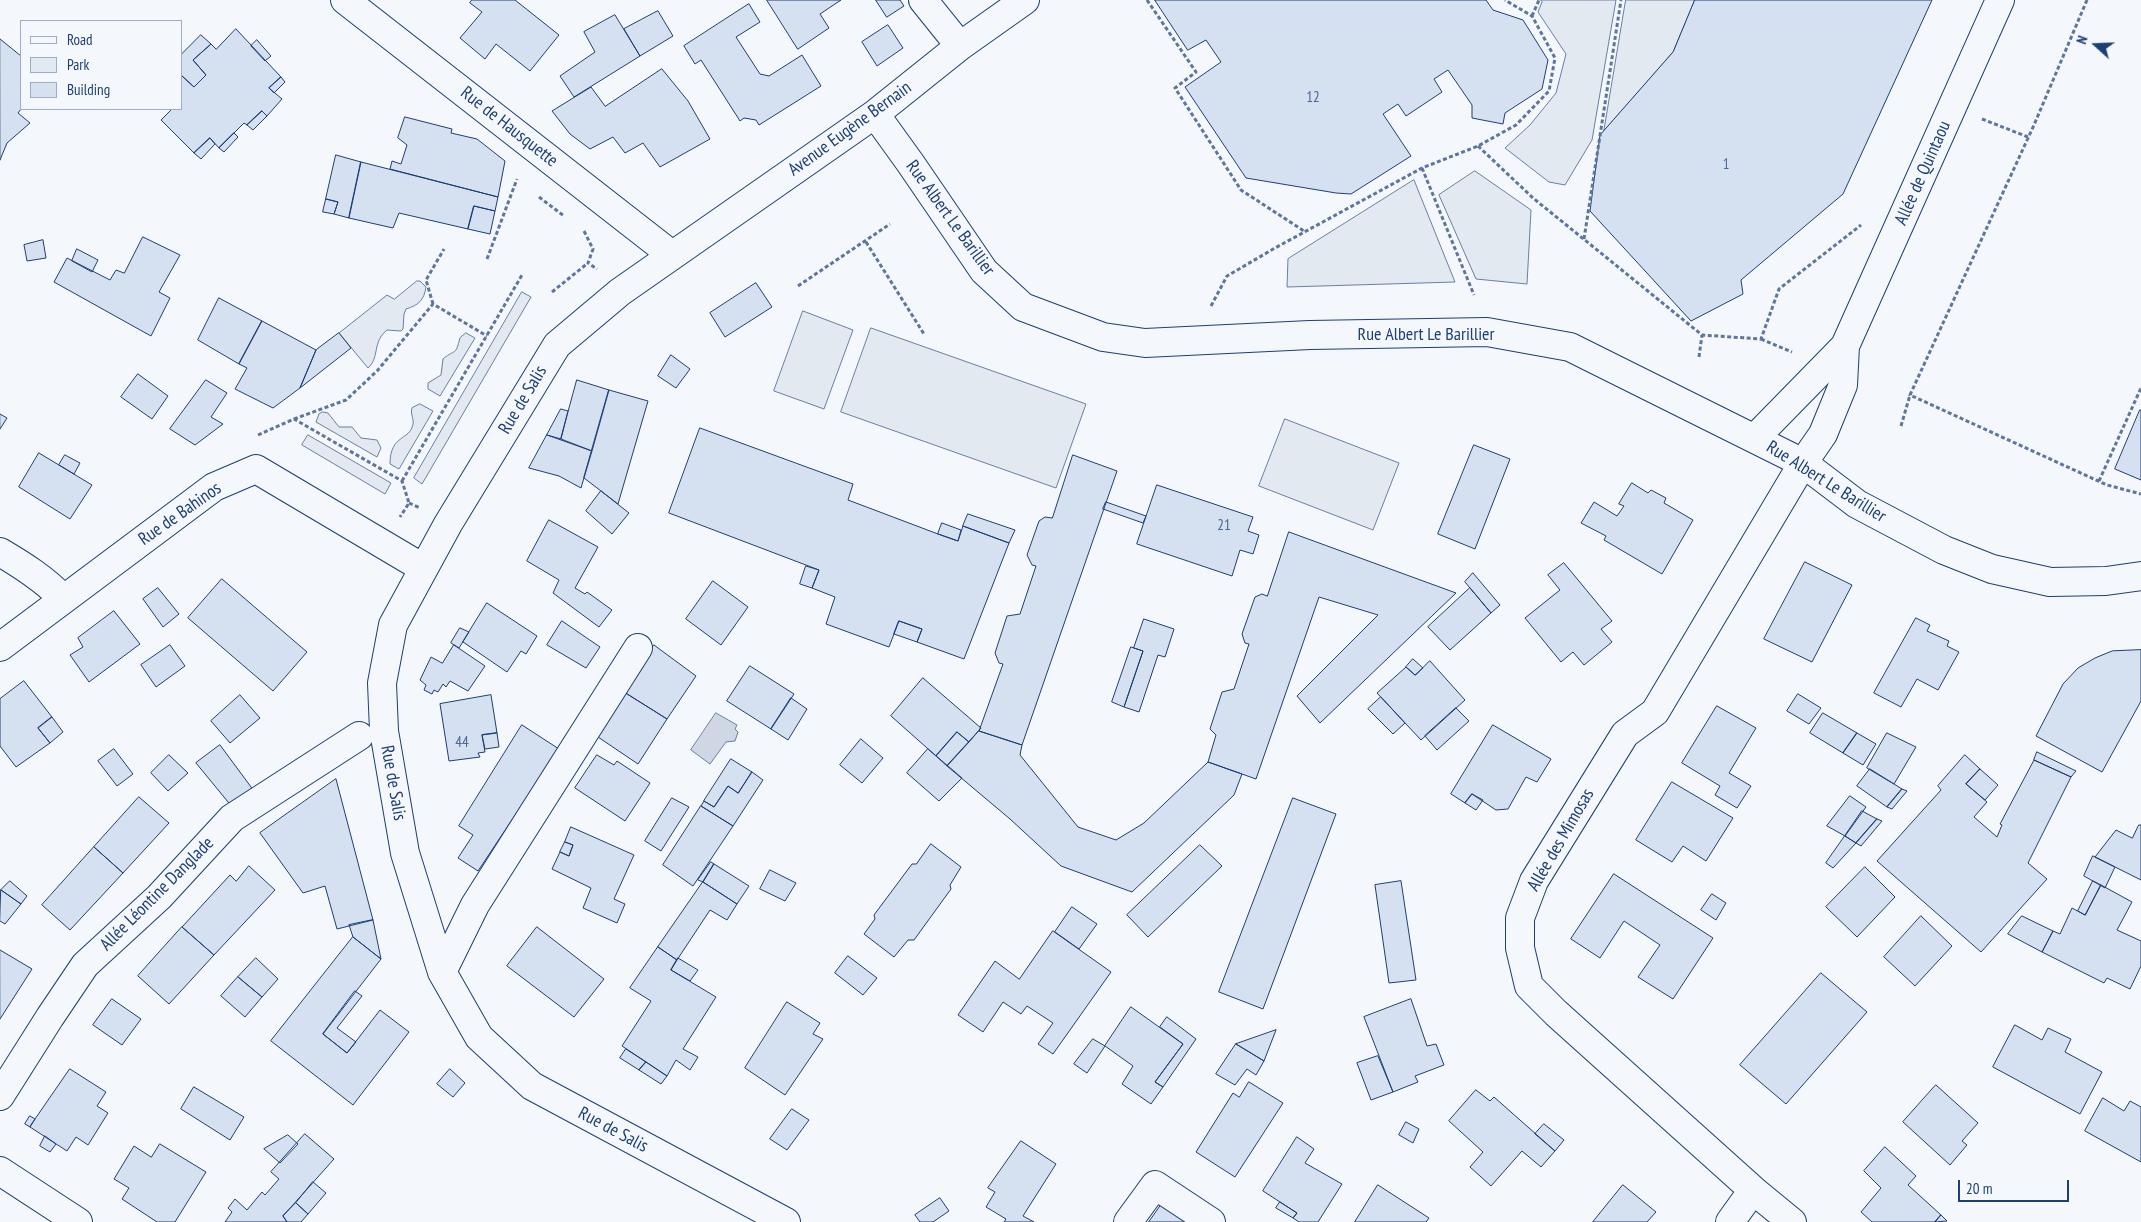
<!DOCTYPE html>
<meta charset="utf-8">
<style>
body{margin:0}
#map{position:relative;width:2141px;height:1222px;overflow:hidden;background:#f4f7fb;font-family:"PT Sans Narrow",sans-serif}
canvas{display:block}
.legend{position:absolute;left:20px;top:20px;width:162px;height:90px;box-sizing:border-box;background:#f4f7fb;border:1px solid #9eadc5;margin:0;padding:6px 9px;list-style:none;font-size:15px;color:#1d3f73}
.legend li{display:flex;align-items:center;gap:10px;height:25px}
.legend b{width:25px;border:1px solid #9eadc5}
.north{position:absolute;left:2071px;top:20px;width:50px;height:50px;-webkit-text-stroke:4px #f4f7fb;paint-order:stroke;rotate:290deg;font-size:14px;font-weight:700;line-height:20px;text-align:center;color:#1d3f73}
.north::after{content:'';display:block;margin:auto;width:18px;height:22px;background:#1d3f73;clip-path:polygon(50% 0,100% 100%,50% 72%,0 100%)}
.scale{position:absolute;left:1958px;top:1180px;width:111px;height:22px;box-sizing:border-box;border:2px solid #1d3f73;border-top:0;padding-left:6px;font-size:15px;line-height:18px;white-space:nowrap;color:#1d3f73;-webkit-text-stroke:4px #f4f7fb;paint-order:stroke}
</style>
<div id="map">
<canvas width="2141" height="1222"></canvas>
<ul class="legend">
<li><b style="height:6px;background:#f4f7fb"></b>Road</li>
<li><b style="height:14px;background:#e3e9f0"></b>Park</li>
<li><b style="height:14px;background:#d5e0f0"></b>Building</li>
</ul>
<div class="north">N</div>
<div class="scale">20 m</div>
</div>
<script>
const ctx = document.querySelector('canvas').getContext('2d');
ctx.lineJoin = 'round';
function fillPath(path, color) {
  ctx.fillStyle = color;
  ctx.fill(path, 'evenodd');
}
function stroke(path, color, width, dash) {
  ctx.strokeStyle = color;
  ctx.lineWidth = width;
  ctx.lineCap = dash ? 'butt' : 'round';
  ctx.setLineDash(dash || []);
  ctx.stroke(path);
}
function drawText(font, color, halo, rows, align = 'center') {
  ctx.font = font + ' "PT Sans Narrow",sans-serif';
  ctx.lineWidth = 4;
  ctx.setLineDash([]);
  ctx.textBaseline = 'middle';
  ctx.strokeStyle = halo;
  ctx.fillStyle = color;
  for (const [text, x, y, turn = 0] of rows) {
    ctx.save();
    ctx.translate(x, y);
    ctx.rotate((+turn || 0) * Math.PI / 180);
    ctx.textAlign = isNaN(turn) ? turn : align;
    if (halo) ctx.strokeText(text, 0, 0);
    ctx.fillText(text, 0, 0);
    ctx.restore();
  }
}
const green = new Path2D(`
 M1541 0H1616L1592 140 1565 185 1549 182 1505 148 1530 125 1556 93 1566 54 1538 12 1542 2Z
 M1626 0H1695L1673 52 1604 131Z
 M1475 171 1531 210 1527 284 1476 279 1439 195Z
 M1414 180 1455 282 1287 287 1288 259Z
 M417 281H420L426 287C424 300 419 305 406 309L404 314 403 329 401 331 387 330C372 342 380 357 368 368L339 333 387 295 394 299Z
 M522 292 531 297 422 484 414 478Z
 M803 311 853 330 824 409 774 391Z
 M871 328 1086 404 1056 488 841 412Z
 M466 333 475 338 440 396 428 389V383L441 375 443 359C456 348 455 357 460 338Z
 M420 404 433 411 399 469 390 464C390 434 410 441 413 424 414 418 410 414 412 408Z
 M323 412 328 413 339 427H352L361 438 377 440 381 448 377 457 316 422 319 414Z
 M1285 419 1399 463 1373 530 1259 486Z
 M308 435 391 483 385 494 302 445Z`);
fillPath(green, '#e3e9f0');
stroke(green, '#687fa3', 1);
const water = new Path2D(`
 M716 713 737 725 735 729 738 732 735 741 726 742 710 764 691 750Z`);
fillPath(water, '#cfd7e4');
stroke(water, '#687fa3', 1);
const building = new Path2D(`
 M472 0H515L559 35 530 71 496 44 485 59 460 38 482 12 470 3Z
 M767 0H841L820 14 829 28 798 49Z
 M876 0H900L904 6 887 17Z
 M1155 0H1486L1493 10 1523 20 1548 60 1542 89 1505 113 1503 124 1472 118V105L1448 70 1434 79 1442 92 1406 116 1398 104 1383 114 1411 156 1351 194 1336 193 1246 178 1185 87 1221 62 1206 40 1188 50Z
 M1695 0H1932L1843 194 1741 280 1743 294 1691 321 1590 211 1600 135 1673 52Z
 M749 4 760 22 736 37 760 74 769 76 802 55 821 86 759 125 756 120 744 118 740 121 701 60 695 64 684 46Z
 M658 11 673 36 640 56 624 29Z
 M615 15 640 56 574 97 560 76 595 52 584 32Z
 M888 25 903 48 877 66 862 42Z
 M236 29 281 77 269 88 282 99 267 116 262 111 247 125 244 123 219 148 210 138 194 153 161 120 172 109H181V75L194 87 206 75 193 60 211 44 216 49Z
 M201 35 211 44 193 60 206 75 194 87 181 75V55Z
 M0 39 21 56V109L18 113 30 123 7 143 0 160Z
 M257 40 271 56 265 61 251 46Z
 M662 69 688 101 710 139 660 167 643 143 625 153 613 137 590 149 570 134 552 111 591 87 605 106Z
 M281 77 285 82 274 93 269 88Z
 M262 111 267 116 253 130 247 125Z
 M405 117 452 129 451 133 477 139 505 161 498 197 390 169 392 161 401 164 407 145 398 138Z
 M234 133 238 137 224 152 219 148Z
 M210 138 215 144 201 159 194 153Z
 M336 155 361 162 349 218 334 214 338 202 326 199Z
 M361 162 498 197 495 211 474 206 468 229 399 213 393 228 349 218Z
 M326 199 338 202 334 214 323 212Z
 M474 206 495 211 490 234 468 229Z
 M143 237 180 255 159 292 170 298 151 336 54 282 67 258 110 280 116 270 124 273Z
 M43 240 46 258 27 261 24 245Z
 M77 249 98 260 92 272 72 261Z
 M756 283 772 307 725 337 710 313Z
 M219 298 262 321 239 364 198 340Z
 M262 321 316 350 300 388 273 408 235 389 247 368 239 364Z
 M339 333 351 348 300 388 316 350Z
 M671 355 690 369 676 388 658 376Z
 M138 374 168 396 152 419 121 397Z
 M206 380 227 393 211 417 223 424 195 445 170 429Z
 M577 380 609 390 592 451 561 439Z
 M609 390 648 401 618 504 584 478Z
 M561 409 568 411 561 439 547 435Z
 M2140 410H2141V480L2115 469Z
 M0 414 7 418 0 429Z
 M700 428 853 484 848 500 938 534 958 541 963 526 1009 543 964 659 917 642 922 629 899 621 889 647 826 624 835 597 812 588 819 570 669 513Z
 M547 435 592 451 581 488 559 476 529 468Z
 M1474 445 1510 459 1475 549 1438 534Z
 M39 453 92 485 70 519 19 487Z
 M65 455 80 463 74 474 59 465Z
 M1073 455 1117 471 1022 745 979 731 1003 664 999 663 995 653 1007 616 1020 614 1036 566 1032 565 1027 555 1039 521 1045 517 1052 518Z
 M1632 483 1648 493 1651 490 1666 498 1664 503 1693 520 1662 574 1604 540 1606 536 1581 523 1594 502 1617 516 1624 506 1619 504Z
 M1157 485 1253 517 1248 531 1259 535 1253 554 1240 550 1232 576 1137 544Z
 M601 491 629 513 612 534 586 511Z
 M1106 502 1146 516 1143 523 1103 509Z
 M968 514 1015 530 1009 543 963 526Z
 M549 520 598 547 575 588 585 594 587 592 612 610 599 627 553 593 559 580 527 561Z
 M942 523 961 530 958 541 938 534Z
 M1289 532 1456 593 1320 723 1297 696 1378 615 1319 597 1256 779 1208 762 1216 735 1210 729 1222 692 1234 689 1249 644 1245 643 1242 634 1255 597 1262 594 1267 596Z
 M1805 562 1852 585 1812 662 1764 639Z
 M1564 563 1612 621 1601 629 1612 642 1584 665 1573 652 1561 662 1525 618 1560 590 1548 575Z
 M806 566 819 570 812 588 800 584Z
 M1473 573 1500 605 1491 613 1465 582Z
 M222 579 307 652 273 691 188 618Z
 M713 581 748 607 721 645 686 619Z
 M158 588 179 614 163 627 143 599Z
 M1470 588 1491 613 1450 650 1428 627Z
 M487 603 537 636 526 654 521 651 507 672 463 642Z
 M114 611 140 644 89 682 70 655 83 647 78 638Z
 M1916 618 1930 625 1927 631 1949 641 1947 646 1959 652 1938 690 1917 679 1901 707 1874 693Z
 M1144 619 1174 629 1165 657 1158 655 1139 712 1124 707 1143 651 1134 648Z
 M562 621 600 647 586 668 547 645Z
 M899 621 922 629 917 642 894 634Z
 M460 628 469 632 459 648 451 643Z
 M170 645 185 666 156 687 141 665Z
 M454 645 485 666 468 691 450 681 446 687 443 684 438 692 434 690 432 694 424 690 426 685 420 680 431 657 442 663Z
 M654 645 696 676 667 719 624 692Z
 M1131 647 1143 651 1124 707 1112 702Z
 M2141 650V701L2102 772 2036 736 2063 684 2078 668 2095 658 2112 651Z
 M1413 659 1423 668 1415 675 1406 667Z
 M1430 661 1465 700 1421 740 1377 693 1406 667 1415 675Z
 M750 666 794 694 771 729 727 701Z
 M923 678 981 728 969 742 957 732 936 756 891 716Z
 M24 681 52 717 38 728 50 743 16 767 0 746V699Z
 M624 692 667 719 638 764 595 735Z
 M1798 694 1821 708 1809 724 1787 711Z
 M240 695 260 718 230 743 211 721Z
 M491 695 497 733 482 735 485 752 478 753 480 757 449 761 440 704Z
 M1381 697 1405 723 1393 734 1368 709Z
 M791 698 807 709 788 740 771 729Z
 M1717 706 1756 728 1729 773 1751 786 1737 808 1715 795 1720 786 1682 763Z
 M1456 708 1469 721 1437 750 1425 736Z
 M1823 713 1857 733 1843 753 1810 733Z
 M52 717 63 732 50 743 38 728Z
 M522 725 559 749 478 871 458 858 473 835 459 826Z
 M1493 725 1551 759 1537 782 1526 777 1508 809 1496 810 1472 794 1465 803 1451 794Z
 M979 731 1022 745 1020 755 1078 827 1116 840 1144 823 1208 762 1242 774 1234 795 1132 892 1061 866 1010 819 947 766Z
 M957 732 969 742 947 766 936 756Z
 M497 733 499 747 485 749 482 735Z
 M1857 733 1876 744 1863 765 1843 753Z
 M1887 733 1916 747 1894 784 1867 768Z
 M861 739 883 758 862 783 840 765Z
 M220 745 254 791 233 808 196 763Z
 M114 749 133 774 117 786 98 761Z
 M928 749 962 778 939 801 907 773Z
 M2037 752 2076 771 2071 777 2034 760Z
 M169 755 188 773 168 791 151 773Z
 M597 755 614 765 617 761 650 783 625 821 575 788Z
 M1965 755 1980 769 1966 784 1987 802 1974 817 1997 837 2002 825 2000 824 2034 760 2071 777 2028 863 2047 879 1981 952 1877 861 1941 790 1938 786Z
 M731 759 752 772 738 793 728 786 714 807 704 801Z
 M1870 769 1902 789 1887 807 1857 786Z
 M1980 769 1998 785 1985 800 1966 784Z
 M752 772 763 780 733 826 701 806 704 801 714 807 728 786 738 793Z
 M336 779 373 920 337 929 325 886 303 893 260 833Z
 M1672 782 1733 818 1706 861 1683 846 1672 862 1636 840Z
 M1902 789 1907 791 1892 809 1887 807Z
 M1472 794 1483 800 1476 810 1465 803Z
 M1850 796 1866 807 1845 836 1827 826Z
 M139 797 169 823 123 873 94 847Z
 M672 798 689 807 661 851 645 841Z
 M1293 798 1336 814 1263 1009 1219 992Z
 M701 806 733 826 693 886 663 865Z
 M1862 811 1877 819 1856 843 1845 836Z
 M1877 819 1882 821 1861 846 1856 843Z
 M2139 825H2141V880L2095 857 2116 830 2132 838Z
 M571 827 634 855 614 899 625 904 617 923 583 908 591 888 552 869 560 852 569 856 573 845 565 842Z
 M1845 836 1856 843 1833 868 1826 863Z
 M565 842 573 845 569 856 560 852Z
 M931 844 961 867 950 885 951 889 914 940H908L894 957 864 934 875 919 874 915 912 864H916Z
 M1200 845 1222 866 1148 937 1127 915Z
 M94 847 123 873 70 930 42 905Z
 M2093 856 2115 867 2105 888 2084 876Z
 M711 862 714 864 703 882 698 880Z
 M714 864 749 886 737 904 703 882Z
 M249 866 275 890 214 955 182 927 230 875 236 881Z
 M1865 867 1895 897 1857 937 1826 907Z
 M770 870 796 883 785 901 760 889Z
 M1614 874 1713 938 1673 999 1638 977 1660 945 1624 921 1600 958 1571 939Z
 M10 881 27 896 21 904 1 890Z
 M1401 881 1416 980 1389 983 1375 885Z
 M2093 881 2101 885 2085 915 2078 911Z
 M703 882 737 904 727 920 710 910 677 960 658 947Z
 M2101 885 2132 902 2117 930 2141 941V966L2130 989 2107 978 2104 983 2042 952 2053 931 2060 934 2072 908 2085 915Z
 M1 890 21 904 5 924 0 921Z
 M1712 894 1726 903 1716 920 1701 910Z
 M1072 907 1097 924 1079 949 1055 932Z
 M1921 916 1952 946 1915 986 1884 957Z
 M2022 916 2053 931 2042 952 2008 934Z
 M373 920 381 959 353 937 349 925Z
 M182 927 214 955 169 1004 138 976Z
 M537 927 604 979 574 1017 507 966Z
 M1053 931 1111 972 1053 1054 1038 1044 1053 1023 1027 1006 1021 1014 1003 1002 983 1032 958 1015 995 961 1019 979Z
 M353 937 381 959 323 1034 347 1053 380 1010 409 1032 353 1105 271 1041Z
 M658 947 677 960 671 970 716 997 683 1049 698 1057 690 1070 676 1060 667 1076 622 1046 651 1001 630 988Z
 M0 950 32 969 0 1019Z
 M848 956 877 978 863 995 835 973Z
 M256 958 278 979 262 997 238 977Z
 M678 958 698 970 690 981 671 970Z
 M1821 973 1867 1012 1786 1104 1740 1065Z
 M238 977 262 997 245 1017 221 996Z
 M355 991 362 996 337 1028 356 1042 347 1053 323 1034Z
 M112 999 141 1019 122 1045 93 1025Z
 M1411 999 1427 1046 1436 1044 1444 1065 1415 1076 1418 1082 1393 1092 1364 1017Z
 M787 1002 820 1023 813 1034 823 1039 785 1095 745 1068Z
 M1131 1007 1183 1044 1155 1082 1163 1087 1151 1104 1122 1084 1133 1066 1105 1046Z
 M1167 1017 1196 1039 1163 1087 1155 1082 1183 1044 1160 1027Z
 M2015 1025 2042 1040 2048 1028 2071 1039 2065 1052 2102 1072 2080 1114 1993 1067Z
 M1276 1030 1264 1061 1236 1044Z
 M1093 1039 1105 1046 1087 1073 1074 1064Z
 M1236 1044 1264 1061 1256 1075 1247 1069 1235 1085 1216 1074Z
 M626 1049 646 1062 639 1070 620 1058Z
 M1378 1056 1393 1092 1371 1100 1357 1063Z
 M646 1062 667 1076 661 1084 639 1070Z
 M70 1069 106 1092 97 1106 108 1113 88 1145 76 1137 67 1151 30 1127Z
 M450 1069 465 1083 453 1097 437 1084Z
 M1249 1082 1283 1103 1235 1177 1196 1152 1233 1093 1239 1097Z
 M1936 1085 1978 1123 1962 1141 1967 1145 1950 1165 1903 1122Z
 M194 1087 244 1117 230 1140 181 1109Z
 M1476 1090 1490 1101 1494 1097 1555 1151 1541 1167 1522 1151 1491 1186 1470 1167 1483 1152 1449 1121Z
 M2103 1098 2124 1111 2130 1101 2141 1107V1162L2085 1131Z
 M792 1109 809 1120 787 1150 770 1139Z
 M30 1116 35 1119 30 1127 25 1124Z
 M1406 1122 1419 1129 1413 1143 1399 1135Z
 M1544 1124 1564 1140 1555 1151 1535 1134Z
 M305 1134 334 1159 283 1216 287 1222H225L232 1212 228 1208 235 1199 247 1210 262 1192 265 1195 279 1179 271 1172Z
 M288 1135 298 1144 280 1163 264 1149Z
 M45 1136 56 1144 50 1152 40 1146Z
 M1297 1137 1314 1149 1305 1163 1342 1184 1318 1222H1299L1293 1218 1297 1213 1263 1191Z
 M1021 1141 1056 1164 1023 1216 1034 1222H1004L1006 1219 986 1207 995 1192 988 1188Z
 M160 1144 206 1172 175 1222H157L122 1199 129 1188 114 1179 134 1146 151 1157Z
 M1885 1147 1916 1176 1908 1185 1941 1215 1935 1222H1872L1861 1212 1881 1188 1864 1171Z
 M313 1182 326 1193 308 1214 296 1203Z
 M1378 1185 1429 1218 1426 1222H1355Z
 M1623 1185 1656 1212 1647 1222H1593Z
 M940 1198 949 1211 933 1222H920L915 1215Z
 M1280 1202 1297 1213 1293 1218 1276 1208Z
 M296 1203 308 1214 301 1222H287L283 1216Z
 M1161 1205 1191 1222H1149Z
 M1941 1215 1947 1221 1935 1222Z`);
fillPath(building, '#d5e0f0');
stroke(building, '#1d3f73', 1);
const minor = new Path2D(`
 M345 0 672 255
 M923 0 960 46
 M875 114 911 164 984 271 1023 307 1103 337 1145 343 1310 335 1487 332 1570 347 1803 463 1857 504 1944 550 1992 569 2050 582 2106 581 2141 576
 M1755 438 1845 346 2000 0
 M0 552C22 565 46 580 63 599
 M0 647 214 487 256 469 423 568
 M442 972 475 905 638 648
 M0 1096 50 1017 85 965 159 897 232 818 359 736
 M0 1171 78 1222
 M786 1222 532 1086 479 1037 442 972 405 853 384 731 382 683 393 625 448 524 557 345 620 292 875 114 960 46 1025 0
 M1128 1222 1155 1185 1211 1222
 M1730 1222 1753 1190
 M1792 1222 1753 1190 1556 1013 1529 986 1520 948V918L1534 881 1625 734 1655 712 1803 463 1823 434 1843 385 1845 346`);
stroke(minor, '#1d3f73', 30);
stroke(new Path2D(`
 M1147 0 1196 72 1175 88 1241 190 1304 231
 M2087 0 2034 125 1910 395 2107 485 2141 494
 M1532 16 1539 0
 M1982 119 2028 137
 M1478 146 1533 198 1702 335 1761 339 1779 289 1861 225
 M1422 168 1474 295
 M539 197 564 216
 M584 231 593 249 588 263 597 269
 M1584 239 1621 0
 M866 242 924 334
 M487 259 517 179
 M798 286 890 224
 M552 292 588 263
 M433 304 426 280 444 249
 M1211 306 1227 276 1275 248 1422 168 1478 146 1516 125 1549 91 1555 58 1532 16 1505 0
 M1761 339 1792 352
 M1699 357 1702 335
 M294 419 346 400 377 371 433 304 487 336
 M1901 426 1910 395
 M258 435 294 419 402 481 409 503 400 517
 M402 481 522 275
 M2099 481 2141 388
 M409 503 420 508`), '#5e769c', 3, [4, 2.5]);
stroke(minor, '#f4f7fb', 28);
drawText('15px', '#4b6792', null, [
 ["12",1313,98],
 ["1",1726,165],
 ["21",1224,526],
 ["44",462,743]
]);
drawText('18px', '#1d3f73', '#f4f7fb', [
 ["Rue de Hausquette",509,127,38],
 ["Avenue Eugène Bernain",850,129,-36],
 ["Allée de Quintaou",1923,173,-66],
 ["Rue Albert Le Barillier",950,218,54],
 ["Rue Albert Le Barillier",1426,335],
 ["Rue de Salis",523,400,-59],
 ["Rue Albert Le Barillier",1826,482,32],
 ["Rue de Bahinos",180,514,-35],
 ["Rue de Salis",393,783,80],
 ["Allée des Mimosas",1561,840,-60],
 ["Allée Léontine Danglade",157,894,-45],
 ["Rue de Salis",613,1130,28]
]);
</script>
